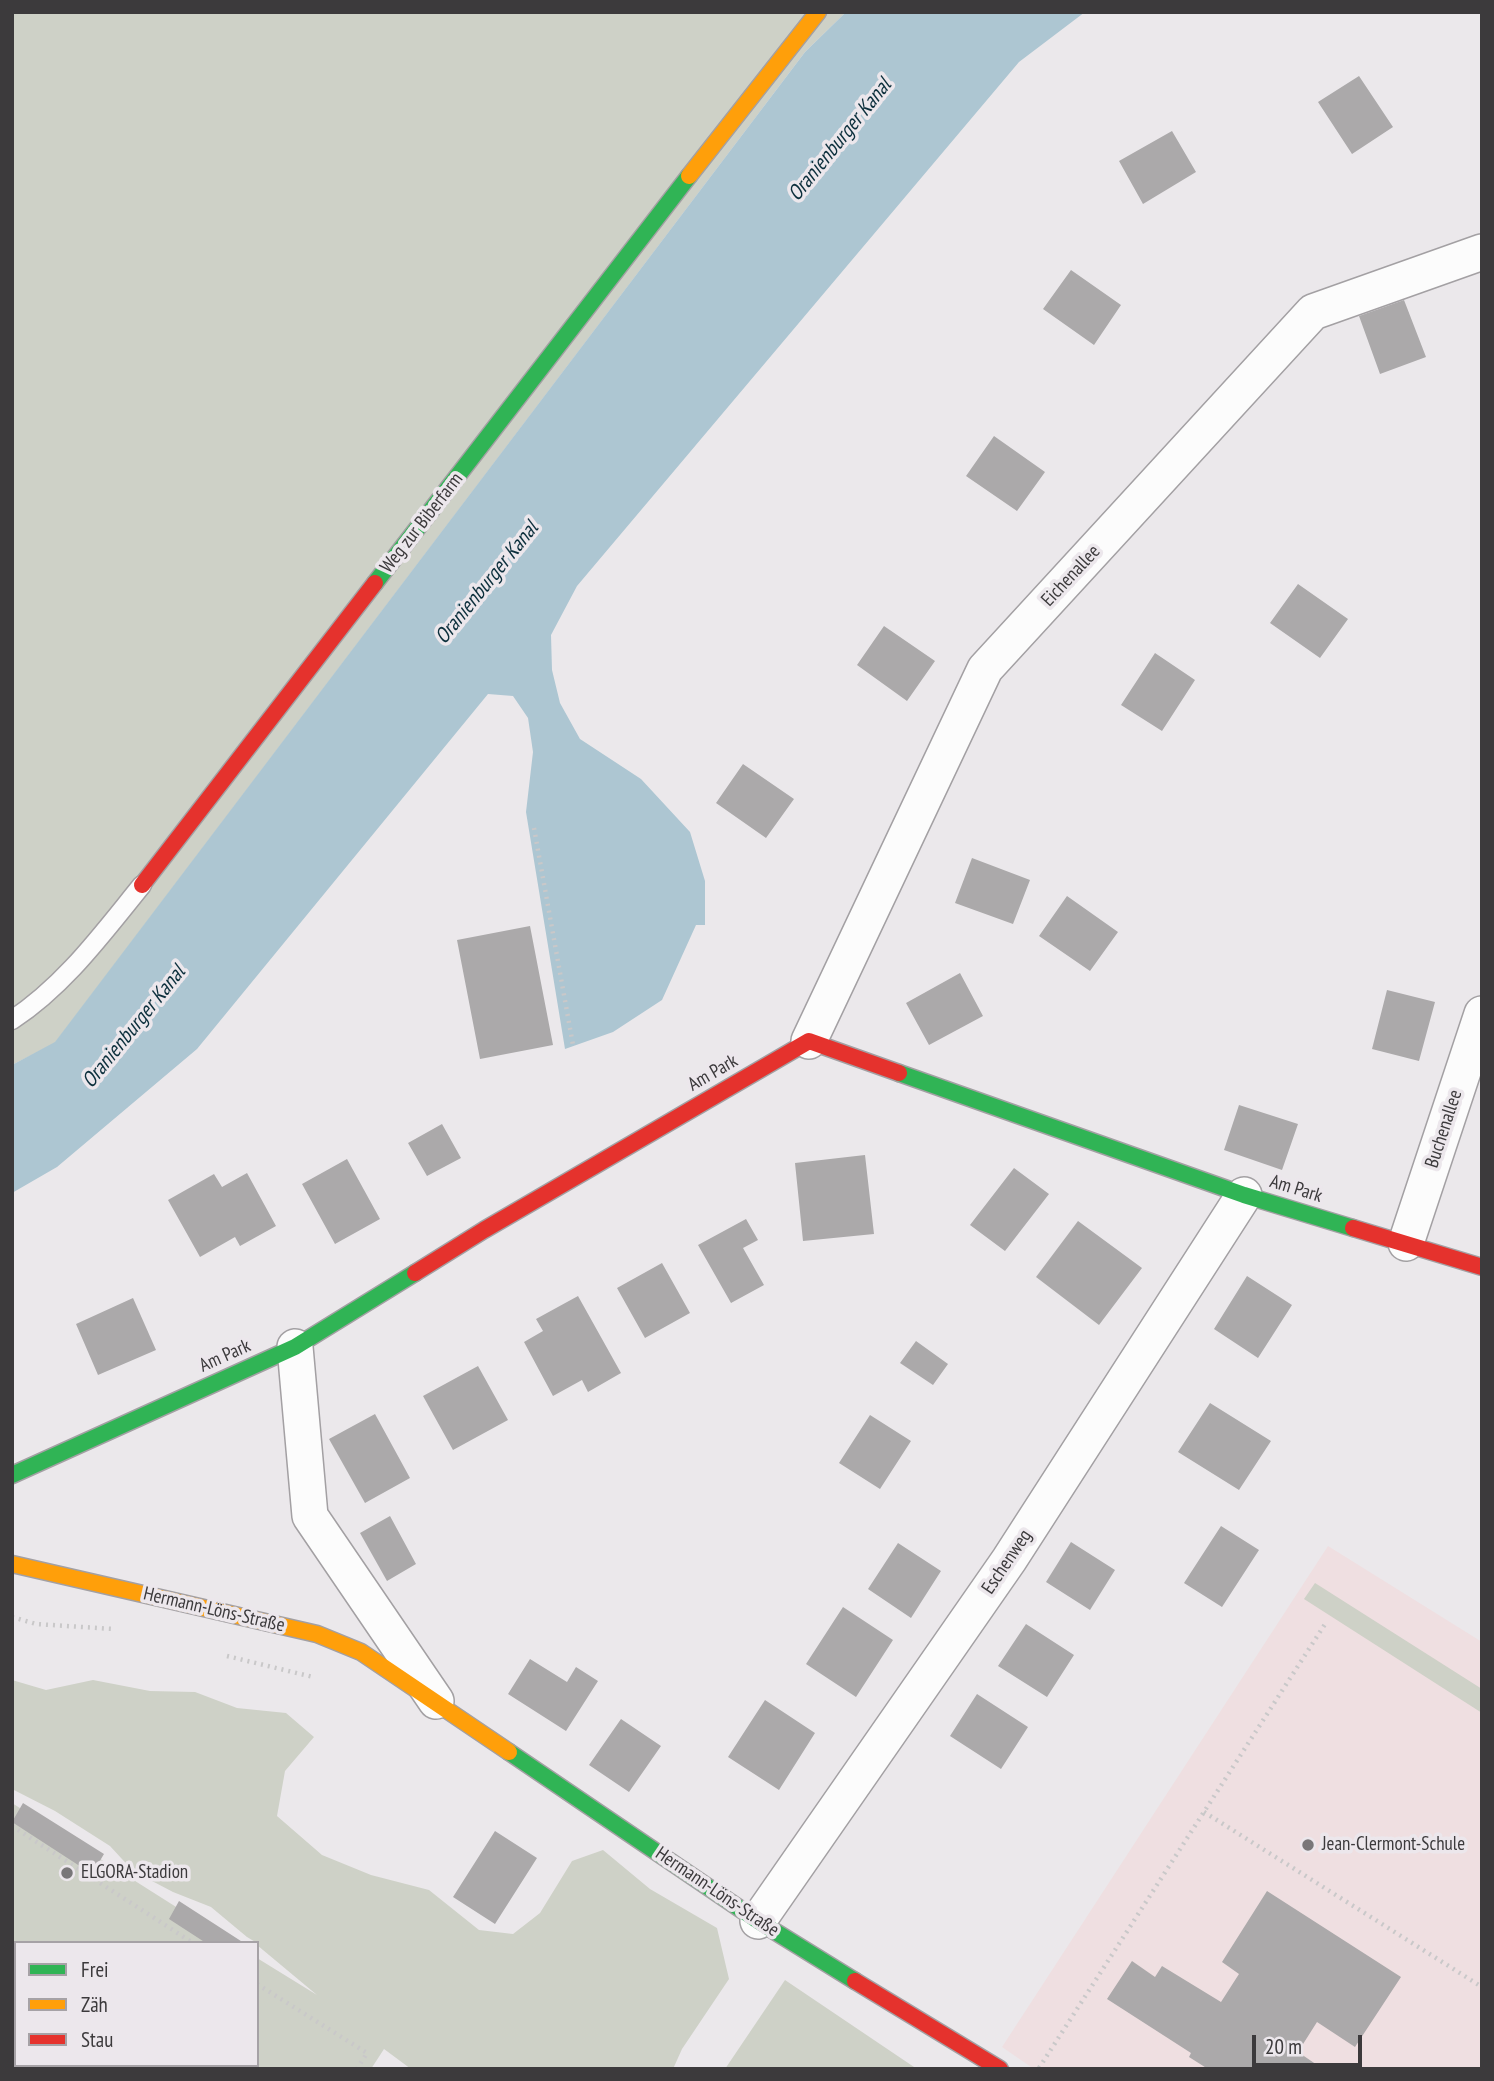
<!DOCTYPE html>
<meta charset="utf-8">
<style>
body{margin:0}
#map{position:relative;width:1494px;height:2081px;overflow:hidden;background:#ebe8eb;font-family:"PT Sans Narrow",sans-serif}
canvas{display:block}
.frame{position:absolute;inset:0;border:14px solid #3c3a3c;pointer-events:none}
.legend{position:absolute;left:14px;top:1941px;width:245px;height:126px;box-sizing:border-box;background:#ece7ec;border:2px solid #a6a2a6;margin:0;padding:9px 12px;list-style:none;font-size:21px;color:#3c3a3c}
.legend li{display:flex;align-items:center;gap:14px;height:35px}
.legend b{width:35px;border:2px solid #a6a2a6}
.scale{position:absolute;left:1252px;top:2035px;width:110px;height:32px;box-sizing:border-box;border:4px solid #3c3a3c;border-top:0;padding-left:9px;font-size:21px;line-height:24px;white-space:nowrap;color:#3c3a3c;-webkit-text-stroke:5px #ece7ec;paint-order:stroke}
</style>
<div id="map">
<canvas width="1494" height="2081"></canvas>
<div class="frame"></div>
<ul class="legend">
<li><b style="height:9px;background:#30b455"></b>Frei</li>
<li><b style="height:9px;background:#ff9f0a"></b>Zäh</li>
<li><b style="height:9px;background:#e5322d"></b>Stau</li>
</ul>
<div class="scale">20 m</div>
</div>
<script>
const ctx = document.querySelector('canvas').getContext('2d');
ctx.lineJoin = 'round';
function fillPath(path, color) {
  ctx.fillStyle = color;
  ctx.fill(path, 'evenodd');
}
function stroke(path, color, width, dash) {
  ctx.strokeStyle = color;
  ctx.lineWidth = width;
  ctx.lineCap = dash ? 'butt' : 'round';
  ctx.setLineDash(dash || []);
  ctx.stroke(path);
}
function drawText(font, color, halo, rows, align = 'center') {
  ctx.font = font + ' "PT Sans Narrow",sans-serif';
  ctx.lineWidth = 7;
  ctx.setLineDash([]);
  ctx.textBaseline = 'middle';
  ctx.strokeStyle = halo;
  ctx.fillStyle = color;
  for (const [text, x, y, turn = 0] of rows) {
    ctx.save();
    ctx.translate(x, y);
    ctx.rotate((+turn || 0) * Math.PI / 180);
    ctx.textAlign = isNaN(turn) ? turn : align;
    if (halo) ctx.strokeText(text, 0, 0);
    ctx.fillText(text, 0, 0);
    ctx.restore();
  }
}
fillPath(new Path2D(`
 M1328 1546 1482 1642V2069H1034L1002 2047Z`), '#efdfe1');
fillPath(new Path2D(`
 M12 12H846L805 52 55 1043 12 1065Z
 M1315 1583 1482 1689V1713L1304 1599Z
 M12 1680 46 1690 93 1680 150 1691 195 1692 237 1708 286 1713 314 1737 285 1771 277 1816 322 1855 371 1875 429 1890 479 1930 513 1934 540 1913 572 1861 603 1850 650 1889 717 1928 729 1979 682 2049 673 2069H411L384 2049 371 2069H12V1803L233 1943H16V2065H257V1958L317 1995 257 1945V1943L247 1937 211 1907 173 1892 133 1871 110 1846 55 1811 12 1789Z
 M785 1980 917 2069H725Z`), '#ced1c7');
fillPath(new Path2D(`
 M846 12H1085L1019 62 577 586 551 635 552 670 560 703 580 739 641 779 690 832 705 881V925H696L662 1000 613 1032 565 1049 526 812 533 752 528 718 513 696 488 694 197 1049 57 1167 12 1193V1065L55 1042 805 52Z`), '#adc6d2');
fillPath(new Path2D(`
 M1359 76 1393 127 1352 154 1318 102Z
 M1172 131 1196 172 1143 204 1119 161Z
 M1071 270 1121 305 1094 345 1043 309Z
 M1404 300 1426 357 1380 374 1359 316Z
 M994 436 1045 472 1017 511 966 476Z
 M1298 584 1348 619 1320 658 1270 623Z
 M884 626 935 661 907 701 857 665Z
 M1155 653 1195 680 1162 731 1121 705Z
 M743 764 794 799 766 838 716 803Z
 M972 858 1030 880 1013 924 955 903Z
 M1067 896 1118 932 1090 971 1039 936Z
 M530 926 553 1045 480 1059 457 940Z
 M960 973 983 1016 929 1045 906 1003Z
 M1387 990 1435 1002 1419 1061 1372 1049Z
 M1239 1105 1298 1124 1282 1170 1224 1150Z
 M442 1124 461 1158 427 1176 408 1143Z
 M865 1155 874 1234 803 1241 795 1163Z
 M347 1159 380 1219 335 1244 302 1184Z
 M1014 1168 1049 1194 1005 1251 970 1225Z
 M247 1173 276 1226 240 1246 235 1237 200 1257 168 1200 214 1174 222 1187Z
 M746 1219 758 1240 743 1248 764 1285 731 1303 698 1245Z
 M1078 1221 1142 1268 1099 1325 1036 1277Z
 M662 1263 690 1313 645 1338 617 1288Z
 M1247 1276 1292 1305 1258 1358 1214 1329Z
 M578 1296 621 1373 588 1392 582 1380 553 1396 524 1342 543 1331 536 1319Z
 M133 1298 156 1350 98 1375 76 1324Z
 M916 1341 948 1364 933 1385 900 1363Z
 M478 1366 508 1420 453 1450 423 1396Z
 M1210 1403 1271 1441 1239 1490 1178 1452Z
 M375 1414 410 1478 365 1503 329 1439Z
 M870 1415 911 1441 880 1489 839 1463Z
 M390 1516 416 1564 387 1581 360 1533Z
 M1221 1526 1259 1550 1222 1607 1184 1583Z
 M1071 1542 1115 1570 1090 1610 1046 1582Z
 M898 1543 941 1571 911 1618 868 1589Z
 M843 1607 893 1640 856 1697 806 1664Z
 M1026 1624 1074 1655 1047 1697 998 1666Z
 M530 1659 567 1682 576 1667 598 1681 566 1731 508 1694Z
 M977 1694 1028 1727 1001 1769 950 1736Z
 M765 1700 815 1733 779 1790 728 1757Z
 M621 1719 661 1746 629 1792 589 1765Z
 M23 1803 104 1854 92 1874 12 1822Z
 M495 1831 537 1858 495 1924 453 1897Z
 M1267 1891 1401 1977 1355 2047 1317 2022 1298 2052 1323 2069H1208L1189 2057 1191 2053 1107 1999 1132 1961 1155 1977 1162 1966 1221 2002 1239 1974 1222 1962Z
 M179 1901 244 1943H206L169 1919Z`), '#aba9aa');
const lane = new Path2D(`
 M12 1020C65 985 102 934 142 885`);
const street = new Path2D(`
 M809 1041 985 669 1313 312 1482 252
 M1406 1243 1482 1014
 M295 1347 310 1516 436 1701
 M758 1921 1009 1560 1244 1195`);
const fast = new Path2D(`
 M375 583 689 176
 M899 1073 1244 1195 1353 1228
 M12 1475 295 1347 415 1273
 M509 1752 758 1921 855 1981`);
const slow = new Path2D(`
 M689 176 818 12
 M12 1564 317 1634 361 1652 509 1752`);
const jam = new Path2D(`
 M142 885 375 583
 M1353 1228 1482 1267
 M415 1273 484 1230 809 1041 899 1073
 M855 1981 1000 2069`);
stroke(lane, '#a3a0a3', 21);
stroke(street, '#a3a0a3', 38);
stroke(fast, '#a3a0a3', 19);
stroke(slow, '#a3a0a3', 19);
stroke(jam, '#a3a0a3', 19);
stroke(new Path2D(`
 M534 828 573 1045
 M12 1617 36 1624 113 1629
 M227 1656 313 1677
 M1204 1812 1482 1987
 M12 1826 193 1943
 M257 1984 367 2053 357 2069
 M1039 2068 1327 1621`), '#c9c8c9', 4.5, [2, 5]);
stroke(lane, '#fcfcfc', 18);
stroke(street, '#fcfcfc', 35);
stroke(fast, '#30b455', 16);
stroke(slow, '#ff9f0a', 16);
stroke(jam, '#e5322d', 16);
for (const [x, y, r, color] of [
 [1308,1845,7,"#797779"],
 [67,1873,7,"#797779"]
]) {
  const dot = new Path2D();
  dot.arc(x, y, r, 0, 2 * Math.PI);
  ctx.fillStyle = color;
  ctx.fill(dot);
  stroke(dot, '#ece7ec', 2.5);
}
drawText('19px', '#3c3a3c', '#ece7ec', [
 ["Weg zur Biberfarm",422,523,-52],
 ["Eichenallee",1071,576,-47],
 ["Am Park",713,1073,-30],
 ["Buchenallee",1444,1129,-72],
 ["Am Park",1296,1189,17],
 ["Am Park",225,1356,-24],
 ["Eschenweg",1007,1562,-56],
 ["Hermann-Löns-Straße",214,1610,13],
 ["Hermann-Löns-Straße",717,1892,34]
]);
drawText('19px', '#3c3a3c', '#ece7ec', [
 ["Jean-Clermont-Schule",1322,1845],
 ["ELGORA-Stadion",81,1873]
], 'left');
drawText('italic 21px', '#0c2f3c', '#ece7ec', [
 ["Oranienburger Kanal",840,140,-51],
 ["Oranienburger Kanal",487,583,-51],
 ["Oranienburger Kanal",134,1027,-51]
]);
</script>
